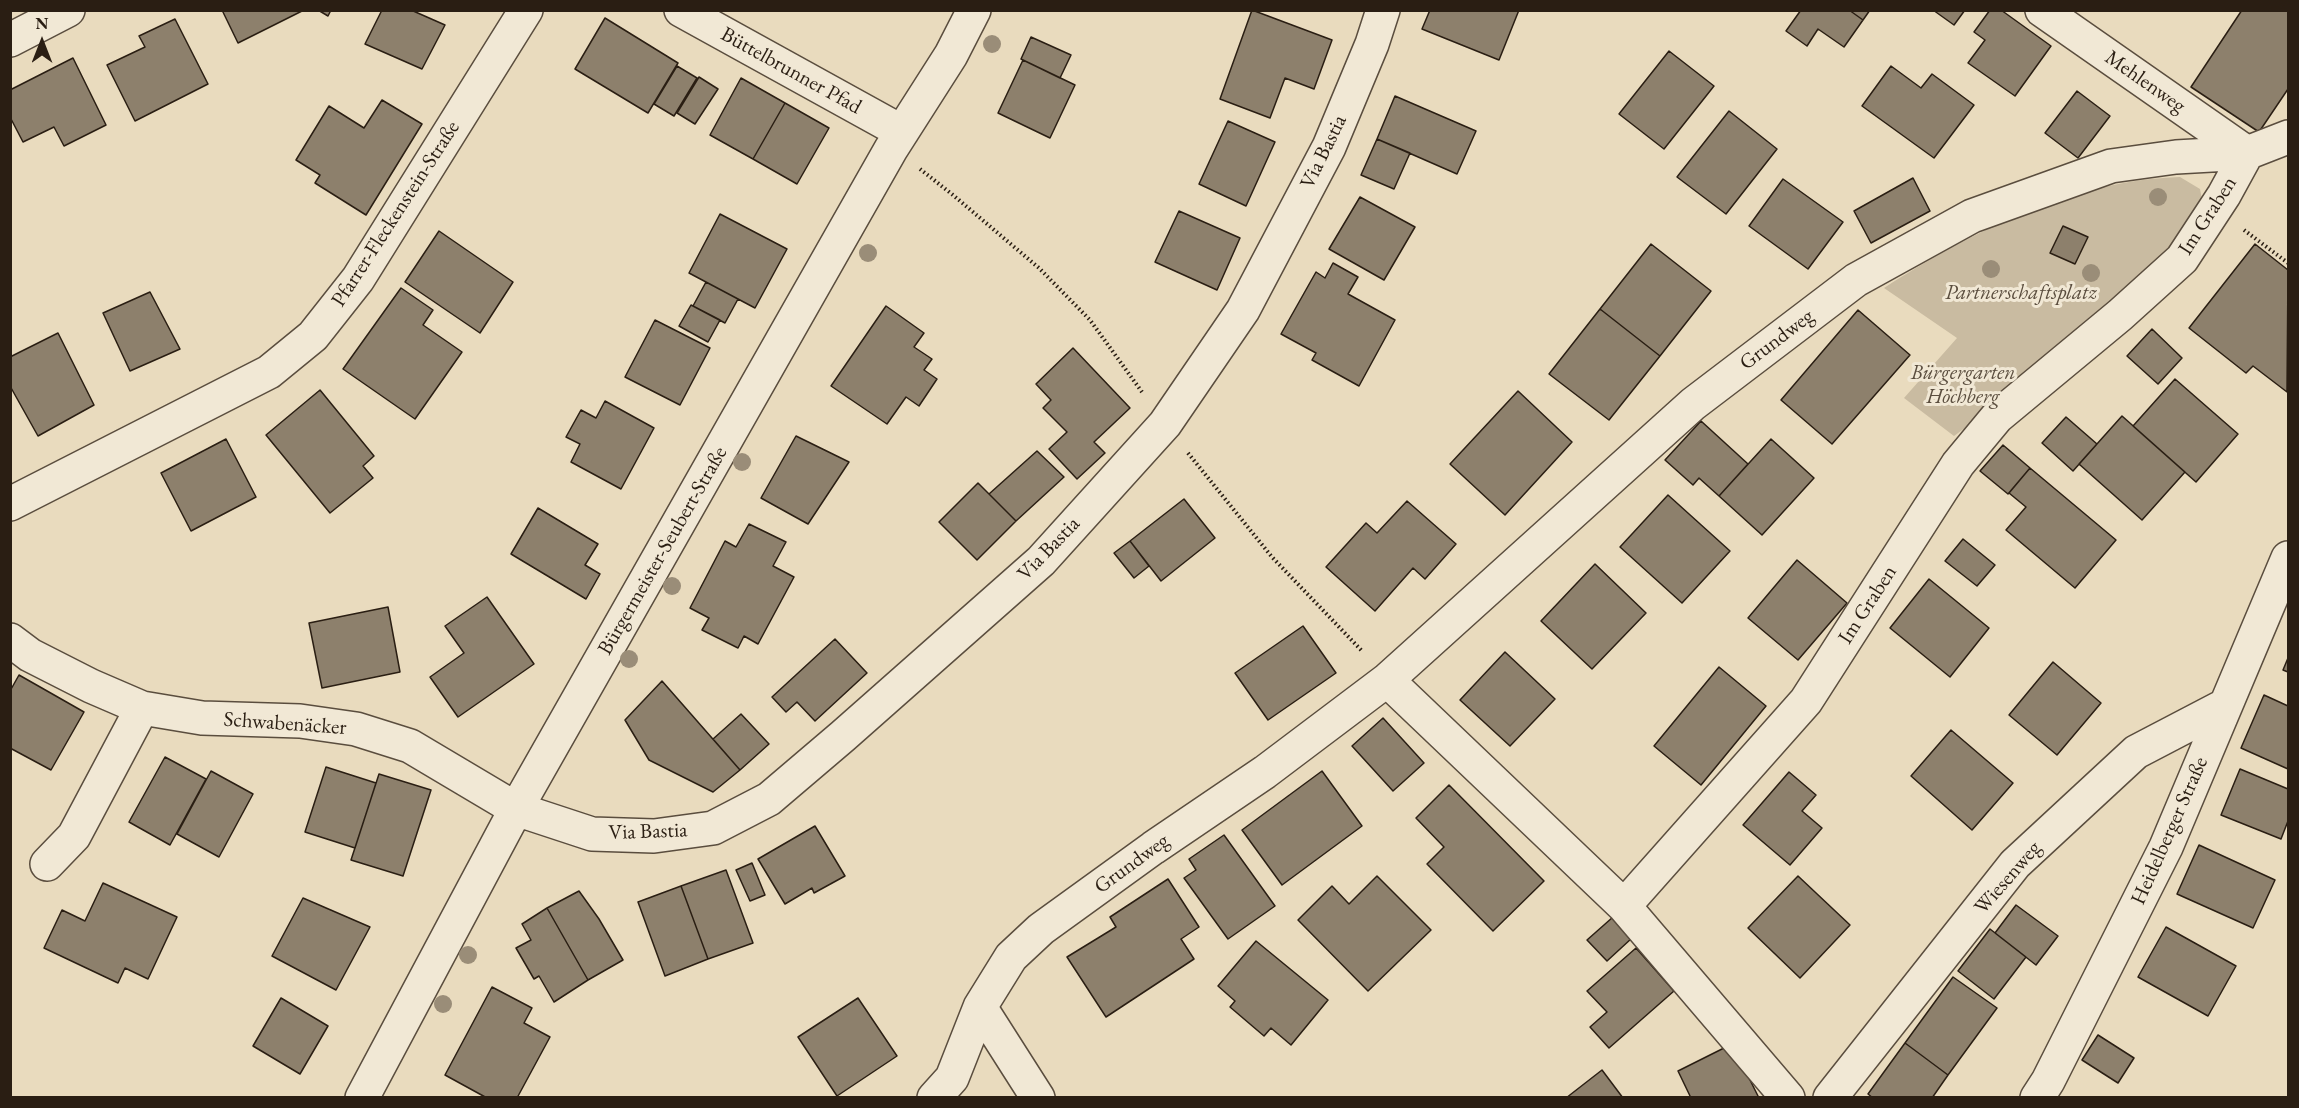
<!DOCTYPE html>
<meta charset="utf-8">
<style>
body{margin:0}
#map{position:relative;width:2299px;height:1108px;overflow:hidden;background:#e9dbbe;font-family:"EB Garamond",serif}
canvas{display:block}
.frame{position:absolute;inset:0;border:12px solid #2a1e13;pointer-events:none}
.north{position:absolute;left:12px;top:12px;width:60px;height:60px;-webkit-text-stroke:4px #f1e8d5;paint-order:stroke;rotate:0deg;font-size:16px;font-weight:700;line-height:24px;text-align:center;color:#2a1e13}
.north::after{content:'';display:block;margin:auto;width:21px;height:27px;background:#2a1e13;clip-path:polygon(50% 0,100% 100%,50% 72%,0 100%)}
</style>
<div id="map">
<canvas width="2299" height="1108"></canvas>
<div class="frame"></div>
<div class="north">N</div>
</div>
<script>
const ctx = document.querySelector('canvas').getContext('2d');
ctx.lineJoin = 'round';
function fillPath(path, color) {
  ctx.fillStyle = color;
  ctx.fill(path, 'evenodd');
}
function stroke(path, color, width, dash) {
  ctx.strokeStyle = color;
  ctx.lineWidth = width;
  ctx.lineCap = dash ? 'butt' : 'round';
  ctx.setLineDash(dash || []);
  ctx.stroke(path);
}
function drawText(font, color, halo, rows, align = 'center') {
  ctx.font = font + ' "EB Garamond",serif';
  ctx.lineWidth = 6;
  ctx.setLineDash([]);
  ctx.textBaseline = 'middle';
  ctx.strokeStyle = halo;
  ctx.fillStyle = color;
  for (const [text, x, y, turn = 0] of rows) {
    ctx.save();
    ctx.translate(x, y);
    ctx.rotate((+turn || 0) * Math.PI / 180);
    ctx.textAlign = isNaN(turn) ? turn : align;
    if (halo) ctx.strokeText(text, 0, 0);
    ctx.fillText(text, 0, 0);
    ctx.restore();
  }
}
fillPath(new Path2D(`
 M2180 177 2200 189 2204 210 2189 232 2025 384 1954 436 1904 398 1957 338 1884 288C1971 232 2074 180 2180 177Z`), '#c9bba1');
const building = new Path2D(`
 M222 10H302V11L238 43Z
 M318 10H331L328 16Z
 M382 10H411L445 25 422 69 365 44Z
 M1252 10 1332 40 1314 89 1285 78 1270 118 1220 99Z
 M1430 10H1519L1499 60 1422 29Z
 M1801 10H1849L1863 20 1844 47 1818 29 1807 46 1786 31Z
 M1849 10H1870L1863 20Z
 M1933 10H1965L1954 25Z
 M1990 10H2001L2051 46 2015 96 1968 63 1985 40 1974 32Z
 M2242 10H2288V89L2259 132 2191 87Z
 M605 18 678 63 648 113 575 69Z
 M175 19 208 84 135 121 107 65 145 47 139 36Z
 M1031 37 1071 55 1060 78 1021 59Z
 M1669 51 1714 86 1664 149 1619 114Z
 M73 58 106 125 64 146 54 127 23 142 10 117V90Z
 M1023 60 1075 85 1050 138 998 113Z
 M677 66 697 78 674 116 654 104Z
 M1891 66 1921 88 1932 74 1974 105 1934 158 1862 106Z
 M699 77 718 89 695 124 677 113Z
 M741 78 785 103 753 159 710 135Z
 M2077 91 2110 116 2078 158 2045 133Z
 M1395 96 1476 131 1457 174 1377 139Z
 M382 100 422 124 366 215 315 183 320 175 296 160 329 106 364 128Z
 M785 103 829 128 797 184 753 159Z
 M1729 111 1777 149 1726 214 1677 177Z
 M1228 121 1275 142 1246 206 1199 184Z
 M1377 139 1410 153 1394 189 1361 175Z
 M1913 178 1930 211 1871 243 1854 211Z
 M1783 179 1843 222 1808 269 1749 226Z
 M1360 197 1415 227 1384 280 1329 249Z
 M1179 211 1240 238 1217 290 1155 262Z
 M720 214 787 249 755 308 689 273Z
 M2063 226 2088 237 2075 264 2050 253Z
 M439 231 513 282 480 333 405 282Z
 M1651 244 1711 291 1660 356 1600 309Z
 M2255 244 2288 270 2287 392 2253 366 2246 373 2189 328Z
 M1333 263 1358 277 1348 294 1395 320 1359 386 1312 360 1316 353 1281 334 1316 272 1325 278Z
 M706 282 738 299 725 323 693 306Z
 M401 288 433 310 423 325 462 352 415 419 343 369Z
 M150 292 180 349 130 371 103 313Z
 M691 305 720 320 708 342 679 326Z
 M886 306 924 333 914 347 932 359 924 370 937 379 919 406 906 397 887 424 831 386Z
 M1600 309 1660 356 1609 420 1549 374Z
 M1858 310 1910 355 1832 444 1781 400Z
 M655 320 710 348 680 405 625 377Z
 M2152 329 2182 358 2158 384 2127 356Z
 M58 333 94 405 38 436 10 386V357Z
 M1073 348 1130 408 1094 442 1105 453 1077 479 1049 449 1067 432 1043 408 1051 400 1036 384Z
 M2175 379 2238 434 2196 482 2133 426Z
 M320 390 374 456 363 466 373 478 330 513 266 435Z
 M1518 391 1572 442 1505 515 1450 464Z
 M605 401 654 428 621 489 571 462 580 444 566 437 581 410 596 418Z
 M2122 416 2185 472 2142 520 2079 464Z
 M2066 417 2097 444 2073 471 2042 443Z
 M1701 421 1748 464 1719 496 1699 478 1693 485 1665 460Z
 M796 436 849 462 808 524 761 498Z
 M226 439 256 497 191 531 161 473Z
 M1771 439 1814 478 1762 535 1719 496Z
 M2003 445 2030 468 2008 494 1980 471Z
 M1037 451 1064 477 1016 521 989 494Z
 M2030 468 2116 540 2075 588 2006 530 2026 507 2009 493Z
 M978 483 1016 521 977 560 939 522Z
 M1668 495 1730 551 1682 603 1620 547Z
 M1184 499 1215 538 1161 581 1130 541Z
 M1407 501 1456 544 1425 579 1413 568 1375 611 1326 567 1366 523 1377 533Z
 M538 508 598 544 585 565 600 574 586 599 511 554Z
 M749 524 786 542 773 566 794 577 758 644 744 636 738 648 702 630 709 618 690 608 725 541 736 547Z
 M1963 539 1995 565 1977 586 1945 561Z
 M1130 541 1149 566 1134 578 1114 553Z
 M1797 560 1847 603 1798 660 1748 618Z
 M1595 564 1646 613 1592 669 1541 621Z
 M1929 579 1989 628 1950 677 1890 628Z
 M487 597 534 664 458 717 430 677 464 653 445 626Z
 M388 607 400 672 322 688 309 623Z
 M1303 626 1336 673 1268 720 1235 673Z
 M835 639 867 673 815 721 797 702 786 712 772 697Z
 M1505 652 1555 699 1510 746 1460 700Z
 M2288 658V672L2283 670Z
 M2053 662 2101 703 2057 755 2009 715Z
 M1719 667 1766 706 1701 785 1654 746Z
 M19 675 84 712 51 770 10 748V691Z
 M662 681 740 770 713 792 649 760 625 720Z
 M2264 695 2288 706V769L2241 748Z
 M741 714 769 744 740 770 713 739Z
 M1383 718 1424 763 1393 791 1352 746Z
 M1951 730 2013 783 1972 830 1911 776Z
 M165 757 206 779 170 845 129 822Z
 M326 767 376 783 355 848 305 832Z
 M2240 769 2288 789V821L2281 839 2221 815Z
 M211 771 253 794 219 857 177 834Z
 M1322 771 1362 826 1282 885 1242 830Z
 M1789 772 1816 795 1802 811 1822 828 1790 865 1743 825Z
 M379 774 431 790 403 876 351 860Z
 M1449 785 1544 881 1493 931 1427 864 1444 847 1416 818Z
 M815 826 845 876 814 893 812 888 785 904 758 859Z
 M1224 835 1275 906 1228 939 1184 878 1196 870 1189 859Z
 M2199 845 2275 880 2253 928 2177 894Z
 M752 863 765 895 750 901 736 870Z
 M726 870 753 943 708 959 681 886Z
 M1377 876 1431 930 1368 991 1298 920 1332 886 1349 904Z
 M1798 876 1850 925 1800 978 1748 928Z
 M1168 879 1199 927 1181 939 1194 959 1106 1017 1067 957 1116 927 1110 917Z
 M103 883 177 917 148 979 125 968 118 983 44 948 62 910 85 921Z
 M681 886 708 959 665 976 638 902Z
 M579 891 599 919 623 960 588 980 547 908Z
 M303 898 370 927 336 990 272 956Z
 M2016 905 2058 936 2036 965 1995 933Z
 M547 908 588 980 554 1002 539 976 534 979 516 948 531 940 522 924Z
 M1613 917 1632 938 1607 961 1587 940Z
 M2166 927 2236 966 2208 1016 2138 977Z
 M1990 929 2026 957 1994 999 1958 971Z
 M1256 941 1328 1000 1291 1045 1271 1028 1264 1036 1230 1007 1235 1001 1218 986Z
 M1636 948 1674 991 1609 1048 1590 1027 1607 1012 1587 991Z
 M1953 977 1997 1008 1948 1075 1905 1043Z
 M492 987 532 1008 524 1023 550 1037 517 1098H487L445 1075Z
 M281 998 328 1026 300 1074 253 1046Z
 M858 998 897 1056 837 1096 798 1037Z
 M2098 1035 2134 1058 2118 1083 2082 1060Z
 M1905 1043 1948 1075 1932 1098H1873L1868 1094Z
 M1732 1044 1759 1098H1691L1678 1071Z
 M1602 1070 1623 1098H1566Z`);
fillPath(building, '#8d806c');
stroke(building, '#2a1e13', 1.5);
const minor = new Path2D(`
 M681 10 902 132
 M2042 10 2247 153
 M10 40 68 10
 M10 504 269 372 313 336 358 279 526 10
 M10 640 30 655 91 686 142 708 202 718 300 721 356 729 410 746 516 809 592 834 654 836 713 828 769 799 843 736 1041 561 1165 424 1243 310 1329 147 1372 44 1383 10
 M1387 680 1624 906 1788 1098
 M47 864 74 836 142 708
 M1624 906 1806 701 1958 464 1997 417 2120 315 2182 259 2224 195 2247 153
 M980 1007 1038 1098
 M362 1098 516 809 891 149 951 55 974 10
 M934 1098 952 1078 980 1007 1011 957 1041 929 1153 848 1265 772 1387 680 1693 404 1856 280 1972 216 2111 166 2176 157 2247 153 2288 137
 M1830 1098 2015 864 2136 752 2226 705
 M2037 1098 2048 1081 2166 847 2288 558`);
stroke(minor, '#5a4d3e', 36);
stroke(new Path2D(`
 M920 169 953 195 1039 268 1090 320 1142 392
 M2244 230 2288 263
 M1188 453 1272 557 1363 652`), '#2a1e13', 4, [1.5, 3]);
stroke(minor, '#f1e8d5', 33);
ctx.fillStyle = '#9a8d78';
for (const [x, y] of [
 [992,44],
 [2158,197],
 [868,253],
 [1991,269],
 [2091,273],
 [742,462],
 [672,586],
 [629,659],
 [468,955],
 [443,1004]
]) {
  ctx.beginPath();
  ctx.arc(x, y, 9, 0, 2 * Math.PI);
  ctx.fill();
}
drawText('21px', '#2a1e13', '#f1e8d5', [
 ["Büttelbrunner Pfad",791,71,29],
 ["Mehlenweg",2145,82,35],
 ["Via Bastia",1324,152,-64],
 ["Pfarrer-Fleckenstein-Straße",396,214,-57],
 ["Im Graben",2208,216,-57],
 ["Grundweg",1777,340,-37],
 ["Via Bastia",1049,549,-46],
 ["Bürgermeister-Seubert-Straße",663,551,-60],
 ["Im Graben",1868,605,-57],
 ["Schwabenäcker",285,724,4],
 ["Heidelberger Straße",2170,831,-66],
 ["Via Bastia",648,832,-2],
 ["Grundweg",1132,864,-36],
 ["Wiesenweg",2008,878,-49]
]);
drawText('italic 21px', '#5a4d3e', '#f1e8d5', [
 ["Partnerschaftsplatz",2021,293],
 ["Bürgergarten",1963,373],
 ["Höchberg",1963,397]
]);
</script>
